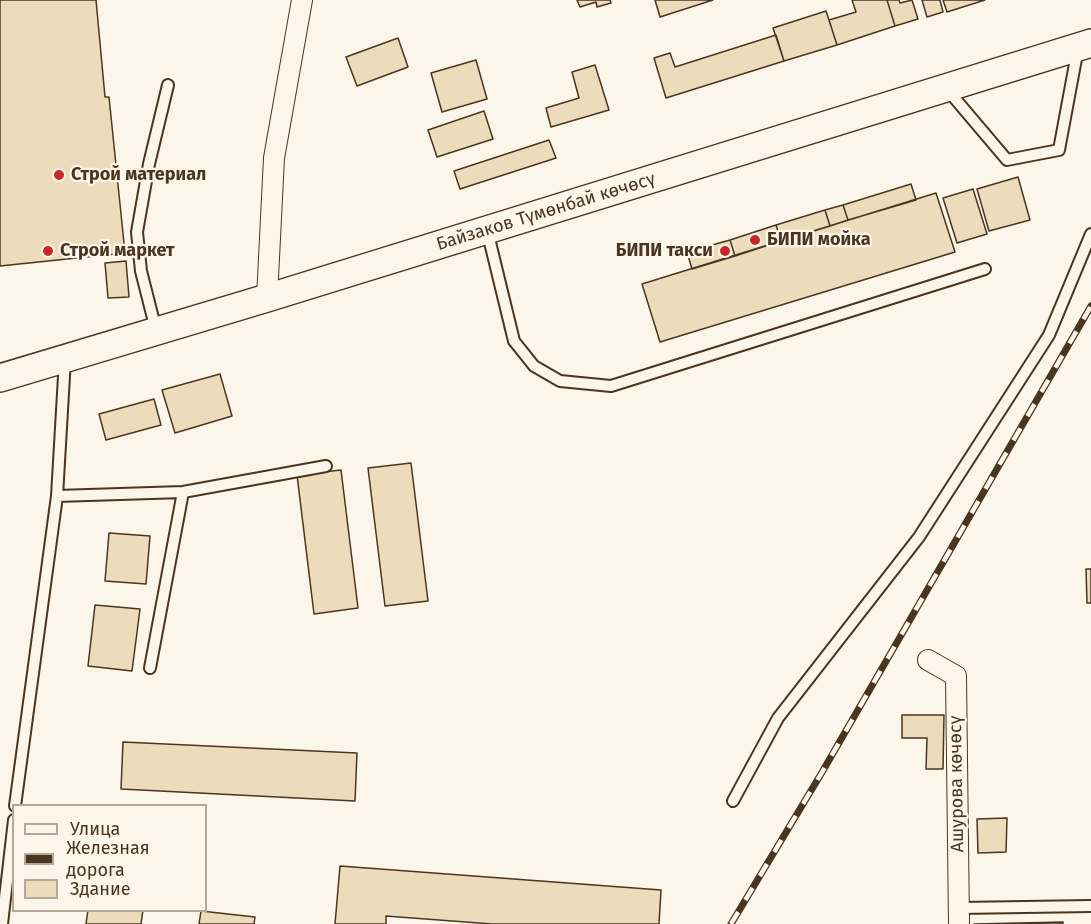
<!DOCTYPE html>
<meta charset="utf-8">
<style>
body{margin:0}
#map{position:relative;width:1091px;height:924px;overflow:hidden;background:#fbf6e9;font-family:"Fira Sans",sans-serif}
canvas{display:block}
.legend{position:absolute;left:12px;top:804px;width:195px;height:108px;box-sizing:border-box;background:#fbf6e9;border:2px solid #b4a999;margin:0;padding:8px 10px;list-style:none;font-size:18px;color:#4a3520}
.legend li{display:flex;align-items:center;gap:12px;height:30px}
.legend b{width:30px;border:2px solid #b4a999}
</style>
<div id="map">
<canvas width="1091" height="924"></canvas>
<ul class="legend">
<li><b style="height:8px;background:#fbf6e9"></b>Улица</li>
<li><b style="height:8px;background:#4a3520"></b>Железная дорога</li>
<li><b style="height:16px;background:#ecdcbc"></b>Здание</li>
</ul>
</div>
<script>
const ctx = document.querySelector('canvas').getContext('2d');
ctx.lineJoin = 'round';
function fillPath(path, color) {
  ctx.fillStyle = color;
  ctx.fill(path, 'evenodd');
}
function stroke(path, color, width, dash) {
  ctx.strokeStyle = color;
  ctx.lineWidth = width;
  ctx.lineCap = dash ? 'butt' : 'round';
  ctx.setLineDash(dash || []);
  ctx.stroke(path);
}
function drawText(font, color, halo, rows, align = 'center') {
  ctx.font = font + ' "Fira Sans",sans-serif';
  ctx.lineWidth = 4.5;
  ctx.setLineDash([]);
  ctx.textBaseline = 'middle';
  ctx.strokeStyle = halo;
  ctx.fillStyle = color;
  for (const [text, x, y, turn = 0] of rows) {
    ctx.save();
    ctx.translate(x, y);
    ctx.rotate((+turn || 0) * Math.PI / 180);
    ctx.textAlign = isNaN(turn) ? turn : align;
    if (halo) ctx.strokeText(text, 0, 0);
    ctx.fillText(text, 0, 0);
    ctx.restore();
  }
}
const building = new Path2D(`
 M0 0H96L105 97H109L125 253 0 266Z
 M577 0H610L611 3 597 7 596 2 580 7Z
 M655 0H713L660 17Z
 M852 0H887L895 26 837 45 829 20 856 12Z
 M887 0H899L900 3 912 0 918 19 895 26Z
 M922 0H940L943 12 927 17Z
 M943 0H985L947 12Z
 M826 11 837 45 784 61 773 28Z
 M776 35 784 61 666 98 654 58 670 53 675 67Z
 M398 38 408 67 357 86 346 57Z
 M476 60 487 99 442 112 431 73Z
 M595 65 609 110 551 127 546 108 579 98 572 72Z
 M484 111 493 139 437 157 428 130Z
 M549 140 556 158 460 189 454 171Z
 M1018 177 1030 220 989 231 977 189Z
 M911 184 916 200 848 220 843 205Z
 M973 189 987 234 957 243 943 198Z
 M936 193 955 252 660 342 642 284Z
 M843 205 848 220 830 226 825 210Z
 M825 210 830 226 781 241 776 225Z
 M776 225 781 241 735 256 730 240Z
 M730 240 735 256 692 269 687 252Z
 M126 261 129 297 108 298 105 263Z
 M220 374 232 416 175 433 162 390Z
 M154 399 161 425 106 440 99 414Z
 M411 463 428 601 385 606 368 468Z
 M341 470 358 608 314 614 297 475Z
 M109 533 150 536 146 584 105 581Z
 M1086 569H1091V603H1087Z
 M95 605 140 609 132 671 88 666Z
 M902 715H944L943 769H926L927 738H902Z
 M123 742 357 753 355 801 121 789Z
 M1007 818 1006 852 978 853 977 819Z
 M340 866 661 890 659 924H492L386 916V924H335Z
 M88 910H143L141 924H86Z
 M201 911 255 917 254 924H199Z
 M1063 922V924H974Z`);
fillPath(building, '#ecdcbc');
stroke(building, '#4a3520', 1.5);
const lane = new Path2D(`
 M946 88 1007 160 1059 150 1078 48
 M487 230 514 341 534 366 560 381 611 386 985 269
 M156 330 141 271 137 232 149 164 168 85
 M57 496 183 492 326 466
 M150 668 183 492
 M733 801 778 718 919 537 1049 335 1091 234
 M15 806 57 496 65 359
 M959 908 1091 906
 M2 924 14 820`);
const street = new Path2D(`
 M267 298 274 158 302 0
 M928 660 956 676 959 924`);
const secondary = new Path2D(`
 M0 378 267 298 1091 43`);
stroke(lane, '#4a3520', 14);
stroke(street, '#4a3520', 22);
stroke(secondary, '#4a3520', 30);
stroke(lane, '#fbf6e9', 10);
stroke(street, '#fbf6e9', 20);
stroke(secondary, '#fbf6e9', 27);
const rail = new Path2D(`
 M731 924 821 774 1091 306`);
stroke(rail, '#4a3520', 7);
stroke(rail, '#fbf6e9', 4.5, [14]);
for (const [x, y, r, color] of [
 [59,175,6,"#c62828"],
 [755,240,6,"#c62828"],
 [48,251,6,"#c62828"],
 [725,251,6,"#c62828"]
]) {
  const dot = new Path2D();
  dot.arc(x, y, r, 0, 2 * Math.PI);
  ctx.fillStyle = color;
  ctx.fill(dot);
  stroke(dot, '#fbf6e9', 2);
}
drawText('bold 18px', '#4a3520', '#fbf6e9', [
 ["Строй материал",71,175],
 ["БИПИ мойка",767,240],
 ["Строй маркет",60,251],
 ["БИПИ такси",713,251,"right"]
], 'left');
drawText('18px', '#4a3520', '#fbf6e9', [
 ["Байзаков Түмөнбай көчөсү",546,212,-17],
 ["Ашурова көчөсү",957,784,-91]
]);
</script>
